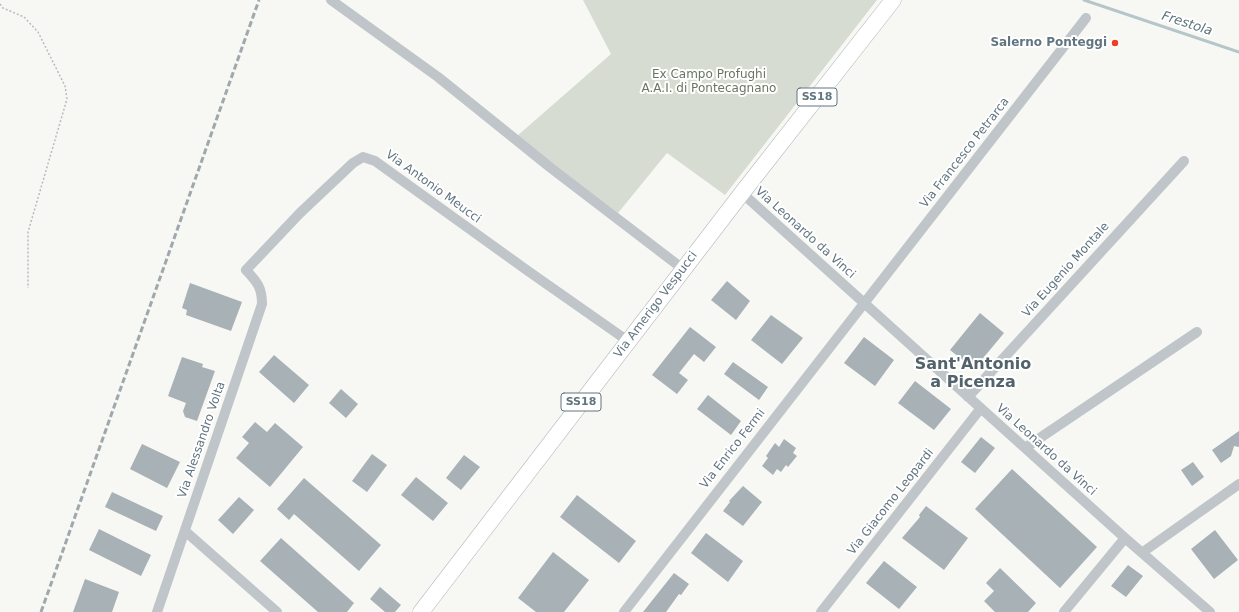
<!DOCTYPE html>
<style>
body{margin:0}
canvas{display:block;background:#f7f7f4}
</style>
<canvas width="1239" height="612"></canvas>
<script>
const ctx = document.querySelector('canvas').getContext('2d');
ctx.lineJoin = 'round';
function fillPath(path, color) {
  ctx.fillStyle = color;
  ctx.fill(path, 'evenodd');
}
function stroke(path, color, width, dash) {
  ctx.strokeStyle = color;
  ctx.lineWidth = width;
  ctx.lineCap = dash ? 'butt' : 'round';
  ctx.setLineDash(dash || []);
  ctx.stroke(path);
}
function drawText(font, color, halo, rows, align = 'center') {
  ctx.font = font + ' "DejaVu Sans",sans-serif';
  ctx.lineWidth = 4;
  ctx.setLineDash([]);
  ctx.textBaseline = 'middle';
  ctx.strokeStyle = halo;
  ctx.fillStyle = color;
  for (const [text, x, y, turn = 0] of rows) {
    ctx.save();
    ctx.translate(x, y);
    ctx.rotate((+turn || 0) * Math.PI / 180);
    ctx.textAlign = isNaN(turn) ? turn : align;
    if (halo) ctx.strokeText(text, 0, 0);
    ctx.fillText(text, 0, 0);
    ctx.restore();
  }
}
fillPath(new Path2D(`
 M583 0H877L725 195 667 153 618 213 517 136 611 54Z`), '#d7dcd3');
stroke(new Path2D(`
 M1084 0 1239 52`), '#b5c5c8', 3);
fillPath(new Path2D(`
 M727 281 750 301 736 320 711 300Z
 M190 283 242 302 231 331 186 315 187 310 182 308Z
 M980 313 1004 333 974 369 950 350Z
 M771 315 803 338 782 364 751 340Z
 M690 327 716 347 704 362 694 354 679 373 688 380 677 394 652 375Z
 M864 337 894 360 875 386 844 363Z
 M274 355 309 385 294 403 259 372Z
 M182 357 203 364 202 367 215 371 197 421 185 417 183 411 186 403 168 396Z
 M733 362 768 387 759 400 724 374Z
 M915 381 951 409 934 430 898 403Z
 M341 389 358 404 346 418 329 403Z
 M708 395 741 421 731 435 697 409Z
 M255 422 267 432 275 423 303 447 270 487 236 458 249 443 242 437Z
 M1239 431V447L1234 446 1231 456 1221 463 1212 450Z
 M981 437 995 448 975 473 961 462Z
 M784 439 796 448 793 453 797 456 788 467 786 465 781 472 777 469 773 475 762 466 768 458 766 456 775 443 779 447Z
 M142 444 180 462 167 488 130 469Z
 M372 454 387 465 367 492 352 481Z
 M464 455 480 467 461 490 446 478Z
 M1193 462 1204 477 1192 486 1181 470Z
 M1012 469 1097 547 1060 588 975 509Z
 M416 477 448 503 433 521 401 495Z
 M304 478 381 545 359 571 294 514 289 520 277 509Z
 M743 486 762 502 743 526 723 511 730 502 729 501Z
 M112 492 163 516 156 531 105 507Z
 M577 495 636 541 619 563 560 517Z
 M239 497 254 510 233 534 218 520Z
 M926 506 968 538 944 570 902 538 920 517 919 515Z
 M99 529 151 555 141 576 89 550Z
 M1215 530 1238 560 1214 579 1191 549Z
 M706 533 743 561 728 582 691 553Z
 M281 538 354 603 347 612H318L260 561Z
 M553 552 589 580 564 612H536L518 598Z
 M884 561 917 587 899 609 866 583Z
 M1128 565 1143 576 1126 597 1111 586Z
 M1000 568 1036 603 1028 612H995L984 601 994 591 986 583Z
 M674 573 689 584 681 595 679 594 666 612H643Z
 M85 579 119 592 112 612H73Z
 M380 587 401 605 395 612H385L370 599Z`), '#a7b1b6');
const primary = new Path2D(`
 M421 612 742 193 893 0`);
stroke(primary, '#b3b9bd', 17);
stroke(new Path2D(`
 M0 4 3 8 24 17 38 32 65 86 67 99 28 232V288`), '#b8bcbf', 1.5, [2, 2]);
stroke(new Path2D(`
 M331 0 438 77 551 168 683 269
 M742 193 1125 538 1210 612
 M968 397 1184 161
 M1025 448 1197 332
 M185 531 277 612
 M1143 552 1239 484
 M157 612 262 304C262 287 257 282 246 270L300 213 353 163 363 157 375 161 528 271 628 341
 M624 612 1086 18
 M821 612 981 408
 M1064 612 1125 538`), '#c0c5c9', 10);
stroke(primary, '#fff', 16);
stroke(new Path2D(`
 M41 612 259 0`), '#9fa8ad', 3, [6, 3]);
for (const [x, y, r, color] of [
 [1115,43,4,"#ea3f21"]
]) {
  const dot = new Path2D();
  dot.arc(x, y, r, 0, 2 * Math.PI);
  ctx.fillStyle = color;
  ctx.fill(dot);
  stroke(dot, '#fff', 1.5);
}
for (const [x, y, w] of [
 [817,97,40],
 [581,402,40]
]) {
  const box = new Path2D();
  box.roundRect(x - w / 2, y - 9, w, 18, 3);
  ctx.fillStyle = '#fff';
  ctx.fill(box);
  stroke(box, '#617580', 1);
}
drawText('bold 11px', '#617580', null, [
 ["SS18",817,97],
 ["SS18",581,402]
]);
drawText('bold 12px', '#617580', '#fff', [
 ["Salerno Ponteggi",1107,43]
], 'right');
drawText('12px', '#667860', '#fff', [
 ["Ex Campo Profughi",709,75],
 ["A.A.I. di Pontecagnano",709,89]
]);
drawText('12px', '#617580', '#fff', [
 ["Via Francesco Petrarca",965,153,-52],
 ["Via Antonio Meucci",433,187,36],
 ["Via Leonardo da Vinci",805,233,42],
 ["Via Eugenio Montale",1066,270,-48],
 ["Via Amerigo Vespucci",656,305,-53],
 ["Via Alessandro Volta",202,440,-71],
 ["Via Enrico Fermi",733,449,-52],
 ["Via Leonardo da Vinci",1046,450,42],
 ["Via Giacomo Leopardi",891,502,-52]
]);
drawText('italic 13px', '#5c767c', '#fff', [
 ["Frestola",1187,24,18]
]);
drawText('bold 16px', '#53636b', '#fff', [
 ["Sant'Antonio",973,365],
 ["a Picenza",973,383]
]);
</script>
